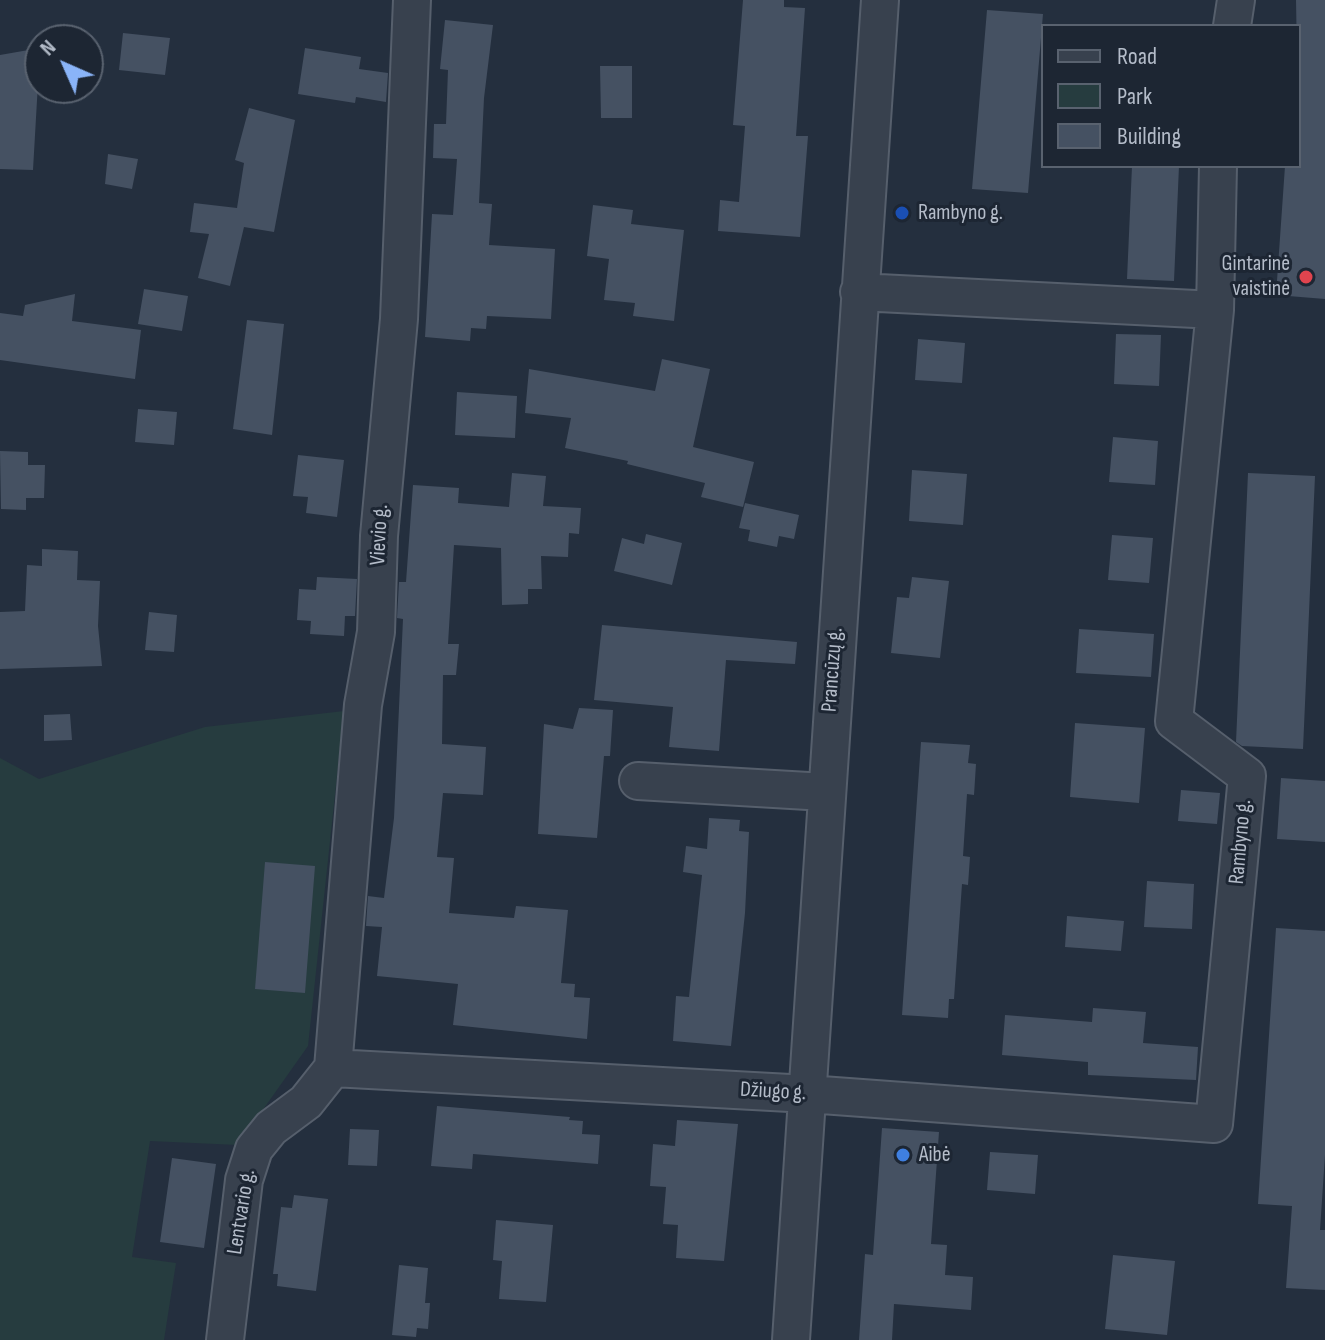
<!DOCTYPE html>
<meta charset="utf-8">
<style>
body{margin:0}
#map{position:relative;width:1325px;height:1340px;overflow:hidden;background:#242f3e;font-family:"Sofia Sans Condensed",sans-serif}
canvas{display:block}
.legend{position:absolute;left:1041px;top:24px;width:260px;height:144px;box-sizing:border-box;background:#1d2633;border:2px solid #59626f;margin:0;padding:10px 14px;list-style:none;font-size:24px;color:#b4bcc9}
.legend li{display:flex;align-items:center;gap:16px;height:40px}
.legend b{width:40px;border:2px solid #59626f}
.north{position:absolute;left:24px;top:24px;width:80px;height:80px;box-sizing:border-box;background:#1d2633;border:2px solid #59626f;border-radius:50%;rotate:315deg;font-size:22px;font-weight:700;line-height:32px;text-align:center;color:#b4bcc9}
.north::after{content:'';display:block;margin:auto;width:28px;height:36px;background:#8ab4f8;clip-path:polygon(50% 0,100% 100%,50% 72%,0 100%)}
</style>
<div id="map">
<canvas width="1325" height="1340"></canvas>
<ul class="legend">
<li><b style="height:10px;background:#38414e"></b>Road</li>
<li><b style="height:22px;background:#263c3f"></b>Park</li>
<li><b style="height:22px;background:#455162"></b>Building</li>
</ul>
<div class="north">N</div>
</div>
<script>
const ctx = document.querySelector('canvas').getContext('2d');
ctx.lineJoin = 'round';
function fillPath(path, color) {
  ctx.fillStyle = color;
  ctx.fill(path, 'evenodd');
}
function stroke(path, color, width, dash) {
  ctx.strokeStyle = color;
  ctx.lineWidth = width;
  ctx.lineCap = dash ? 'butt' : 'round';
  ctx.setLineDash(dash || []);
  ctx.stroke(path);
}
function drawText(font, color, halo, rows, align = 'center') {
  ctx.font = font + ' "Sofia Sans Condensed",sans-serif';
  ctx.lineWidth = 6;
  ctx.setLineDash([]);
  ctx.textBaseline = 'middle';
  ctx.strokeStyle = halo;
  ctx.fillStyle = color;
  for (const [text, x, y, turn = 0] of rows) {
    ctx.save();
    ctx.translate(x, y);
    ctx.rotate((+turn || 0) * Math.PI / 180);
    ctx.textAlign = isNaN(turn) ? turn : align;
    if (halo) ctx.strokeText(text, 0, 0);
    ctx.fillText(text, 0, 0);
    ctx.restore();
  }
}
fillPath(new Path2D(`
 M344 711 308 1046 238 1145 150 1141 132 1257 176 1263 164 1340H0V758L39 779 205 727Z`), '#263c3f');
fillPath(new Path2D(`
 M743 0H784V7L805 8 796 136H808L800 237 718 231 720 200 739 202 745 126 733 125Z
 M1296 0H1325V299L1276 295 1285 166H1299Z
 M987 10 1043 14 1028 193 972 189Z
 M445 20 493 25 484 98 479 203 492 204 489 245 555 249 551 319 487 316 486 329 471 328 470 341 425 337 432 214 453 215 457 159 433 158 434 124H446L448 70 440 69Z
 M123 33 170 38 165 75 119 70Z
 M40 48 33 170 0 169V55Z
 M305 48 361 57 359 69 388 73 386 102 356 97 355 103 298 94Z
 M600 66H632V118H601Z
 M249 108 295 120 274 232 244 227 230 286 198 278 209 234 190 232 194 203 237 208 244 163 235 160Z
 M108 154 138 159 132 189 105 184Z
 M1132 166H1179L1174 281 1127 279Z
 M593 205 633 210 631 224 684 230 674 321 633 316 635 303 604 300 609 259 587 256Z
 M144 289 188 296 182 331 138 324Z
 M75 294 72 321 141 330 135 379 0 360V313L23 316 25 305Z
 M247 320 284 324 272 435 233 429Z
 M1116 334 1161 335 1159 386 1114 384Z
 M918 339 965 343 962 383 915 380Z
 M662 359 710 369 693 447 754 462 743 507 701 497 705 483 627 464 628 461 565 448 571 418 525 413 529 369 655 391Z
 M457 392 517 396 515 438 455 435Z
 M138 409 177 412 174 445 135 442Z
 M1113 437 1158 441 1155 485 1109 482Z
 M0 451 28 452V465H45L44 498H26V510L1 509Z
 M298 455 344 460 337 517 306 513 308 497 293 496Z
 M912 470 967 474 963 525 909 521Z
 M512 473 546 476 543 506 581 508 579 534 569 533 568 557 541 556 542 589H528V604L502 605 501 548 454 545 448 644H459L456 675H443L442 744 486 747 483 795 443 793 437 857 454 858 449 913 514 918 516 906 568 910 561 983 575 984 574 997 590 998 587 1039 453 1025 458 984 377 976 382 927 366 926 368 896 384 898 394 818 403 619 397 618 399 582H406L413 485 459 488 458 503 509 507Z
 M1248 473 1315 476 1303 749 1242 746 1236 742Z
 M745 503 799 515 794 539 779 536 777 547 748 541 750 530 739 528Z
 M646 534 682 543 672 585 614 571 622 538 644 544Z
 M1112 535 1153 538 1149 583 1108 580Z
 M42 549 78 551 77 580 100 581 98 626 102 666 0 669V612L25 611 27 565 42 566Z
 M317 577 357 579 355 616H345L344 636 310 634 311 621 297 620 299 589 316 590Z
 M912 577 949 581 940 658 891 653 897 597 909 598Z
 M149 612 177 615 174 652 145 650Z
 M602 625 797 642 795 664 726 660 719 751 669 747 673 707 594 700Z
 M1079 629 1154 634 1151 677 1076 673Z
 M579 708 613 710 610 756H604L597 838 538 834 544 724 573 729Z
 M70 714 72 740 44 741V715Z
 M1075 723 1145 728 1139 803 1070 797Z
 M921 742 970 745 968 763 976 764 974 795 967 794 963 856 970 857 968 885 962 884 954 999H949L948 1018 902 1015Z
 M1281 778 1325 781V842L1277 839Z
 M1181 790 1220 793 1217 824 1178 821Z
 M709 818 740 820 739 831 749 832 745 913 731 1046 673 1041 676 996 689 997 702 875 683 872 686 846 707 849Z
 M265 862 315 866 305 993 255 989Z
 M1147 881 1194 884 1192 929 1144 927Z
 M1067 916 1124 921 1121 951 1065 947Z
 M1276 928 1325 931V1155L1320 1230H1325V1290L1286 1288 1292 1206 1258 1204Z
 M1093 1008 1146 1012 1143 1043 1198 1047 1196 1080 1088 1075V1062L1002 1055 1005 1015 1092 1022Z
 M437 1106 570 1117 569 1120 583 1121 582 1134 600 1135 598 1164 473 1154 472 1169 431 1166Z
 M677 1120 738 1124 724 1261 676 1258 678 1225 663 1224 666 1187 650 1186 653 1144 675 1146Z
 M882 1128 939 1132 931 1244 947 1245 945 1275 973 1277 971 1310 894 1304 892 1340H859L865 1254 873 1255Z
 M350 1129 379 1130 377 1166 348 1165Z
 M990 1152 1038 1155 1035 1194 987 1190Z
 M172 1158 216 1164 204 1248 160 1242Z
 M294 1195 328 1199 316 1291 277 1286 278 1274H273L281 1207 292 1208Z
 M496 1220 553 1225 546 1302 499 1299 502 1261 493 1260Z
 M1113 1255 1175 1261 1167 1335 1105 1329Z
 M399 1265 428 1268 425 1303H430L428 1329 417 1328 416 1337 392 1335Z`), '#455162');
const minor = new Path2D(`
 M1232 26 1236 0
 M1215 310 1218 166
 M638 781 825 792
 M333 1068 808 1094 1214 1124 1247 776 1174 721 1215 310 859 292
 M333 1068 363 705 376 632 379 536 399 319 412 0
 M225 1340 244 1180 254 1149 271 1128 306 1102 333 1068
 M791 1340 880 0`);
stroke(minor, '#565f6c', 40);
stroke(minor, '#38414e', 36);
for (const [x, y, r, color] of [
 [902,213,8,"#1a4fb4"],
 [1306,277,8,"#e0444e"],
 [903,1155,8,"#3f7fe0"]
]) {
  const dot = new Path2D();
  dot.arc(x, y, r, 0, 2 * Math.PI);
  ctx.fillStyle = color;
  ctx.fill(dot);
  stroke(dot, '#1d2633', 3);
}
drawText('22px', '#b4bcc9', '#1d2633', [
 ["Rambyno g.",918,213],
 ["Gintarinė",1290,264,"right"],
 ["vaistinė",1290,289,"right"],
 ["Aibė",919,1155]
], 'left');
drawText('22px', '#b4bcc9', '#1d2633', [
 ["Vievio g.",380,535,-87],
 ["Prancūzų g.",833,670,-86],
 ["Rambyno g.",1241,842,-85],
 ["Džiugo g.",773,1092,3],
 ["Lentvario g.",242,1212,-81]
]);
</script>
